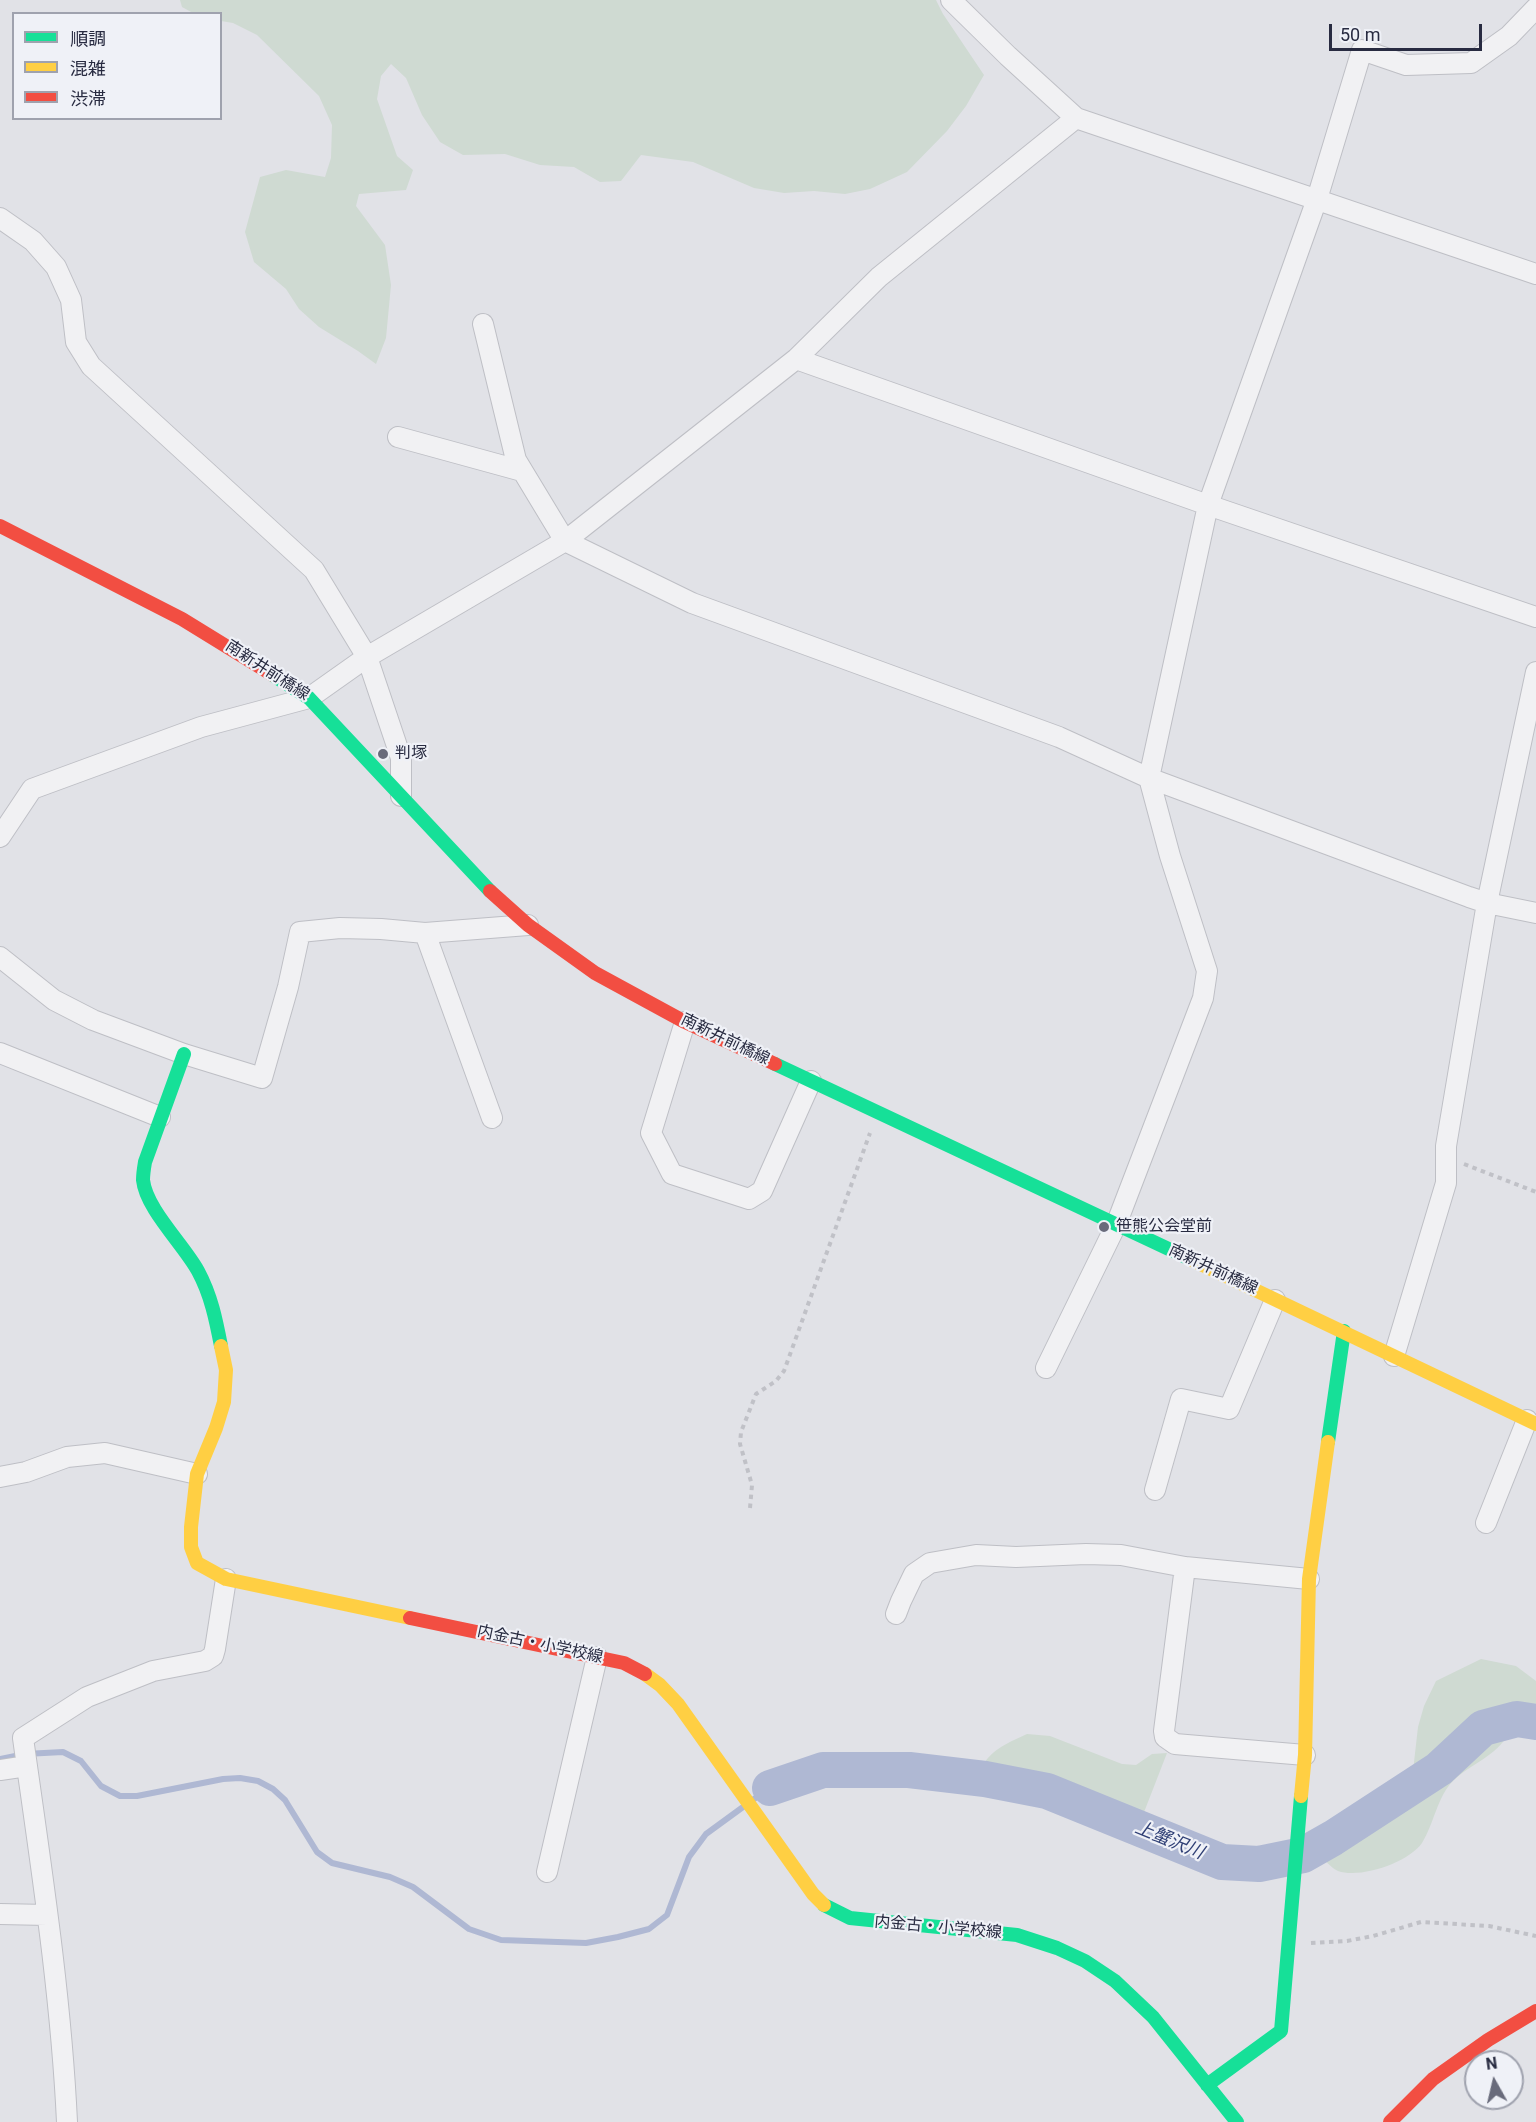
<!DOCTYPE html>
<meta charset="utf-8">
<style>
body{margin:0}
#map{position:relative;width:1536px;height:2122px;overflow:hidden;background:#e1e2e7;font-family:Roboto,"Noto Sans JP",sans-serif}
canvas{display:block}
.legend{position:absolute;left:12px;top:12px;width:210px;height:108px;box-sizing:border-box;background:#eff1f7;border:2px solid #9fa2ae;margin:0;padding:8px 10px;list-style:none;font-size:18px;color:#282b41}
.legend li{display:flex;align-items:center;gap:12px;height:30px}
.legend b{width:30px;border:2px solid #9fa2ae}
.north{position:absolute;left:1464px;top:2050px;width:60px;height:60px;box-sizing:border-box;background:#eff1f7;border:2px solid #9fa2ae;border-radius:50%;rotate:352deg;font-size:16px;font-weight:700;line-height:24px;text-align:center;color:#282b41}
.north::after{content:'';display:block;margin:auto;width:21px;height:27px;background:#696b7b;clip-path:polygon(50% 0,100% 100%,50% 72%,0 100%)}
.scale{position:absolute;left:1329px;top:24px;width:153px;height:27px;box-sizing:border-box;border:3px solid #282b41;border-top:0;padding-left:8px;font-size:18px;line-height:21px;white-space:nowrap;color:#282b41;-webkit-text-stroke:4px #eff1f7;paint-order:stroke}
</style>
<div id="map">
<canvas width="1536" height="2122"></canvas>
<ul class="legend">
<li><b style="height:8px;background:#16e098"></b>順調</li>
<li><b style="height:8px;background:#ffcf43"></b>混雑</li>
<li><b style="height:8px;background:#f24e42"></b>渋滞</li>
</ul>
<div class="north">N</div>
<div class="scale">50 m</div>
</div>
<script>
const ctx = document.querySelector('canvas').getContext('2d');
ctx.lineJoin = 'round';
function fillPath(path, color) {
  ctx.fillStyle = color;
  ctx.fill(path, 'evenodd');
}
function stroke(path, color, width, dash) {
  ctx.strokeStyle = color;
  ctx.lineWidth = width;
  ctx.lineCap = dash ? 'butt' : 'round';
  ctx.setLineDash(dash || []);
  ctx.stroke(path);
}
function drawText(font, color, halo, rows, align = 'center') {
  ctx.font = font + ' Roboto,"Noto Sans JP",sans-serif';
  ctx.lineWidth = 4.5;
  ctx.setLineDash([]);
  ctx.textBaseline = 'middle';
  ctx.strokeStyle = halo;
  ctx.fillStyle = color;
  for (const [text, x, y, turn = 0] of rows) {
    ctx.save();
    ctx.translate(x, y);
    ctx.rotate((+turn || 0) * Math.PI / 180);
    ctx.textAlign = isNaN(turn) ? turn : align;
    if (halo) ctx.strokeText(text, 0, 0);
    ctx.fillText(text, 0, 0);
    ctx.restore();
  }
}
fillPath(new Path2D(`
 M180 0H936L943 14 984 75 966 106 947 131 907 172 870 189 845 194 814 191 784 193 754 188 693 162 641 155 621 181 600 182 574 167 540 165 505 154 463 155 440 142 422 115 406 78 391 64 381 76 377 99 397 156 413 170 406 190 359 194 356 206 385 245 391 285 386 338 376 364 358 351 319 327 299 309 286 289 254 262 245 232 260 177 286 170 325 177 331 158 332 125 319 96 257 35 233 23 221 21 220 14 193 13 182 7Z
 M1481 1659 1516 1666 1536 1681V1711L1502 1708 1464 1729 1441 1751 1413 1771 1418 1727 1424 1706 1436 1681Z
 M1027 1734 1050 1736 1122 1764 1136 1765 1152 1754 1167 1753 1141 1820C1093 1792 1037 1777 982 1767 991 1749 1010 1742 1027 1734Z
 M1508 1734C1497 1756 1470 1764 1453 1781 1437 1797 1434 1824 1422 1843 1409 1862 1361 1879 1338 1871 1333 1869 1329 1864 1324 1860L1363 1831 1428 1788 1490 1737Z`), '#cfdad2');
stroke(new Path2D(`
 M0 1759 25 1754 63 1752 81 1761 101 1786 120 1796H137L223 1779 240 1778 258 1781 273 1789 285 1800 317 1852 332 1863 390 1877 413 1887 469 1929 501 1940 586 1943 618 1937 649 1929 667 1915 689 1857 706 1834 743 1807
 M754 1799 770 1788`), '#afb8d3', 6);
stroke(new Path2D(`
 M770 1788 823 1770H909L985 1779 1047 1791 1222 1862 1259 1864 1303 1855 1333 1838 1439 1769 1483 1728 1517 1719 1536 1722`), '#afb8d3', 36);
const street = new Path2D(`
 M951 0 1008 56 1076 118 1536 274
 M0 218 33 241 56 267 71 300 76 342 91 366 314 570 367 657 401 758V796
 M483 324 516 460 565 541 692 603 1059 737 1149 778 1469 897 1487 903 1536 913
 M796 359 1208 505 1536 617
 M398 437 522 471
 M0 837 32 789 201 727 309 698 367 657 565 541 796 359 879 277 1076 118
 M425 933 492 1118
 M0 957 54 1000 93 1020 184 1054 262 1078 288 987 300 932 340 928 381 929 425 933 528 925
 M685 1022 651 1133 672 1174 749 1199 762 1191 811 1081
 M0 1053 160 1117
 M1394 1356 1446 1183V1146L1487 903 1536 672
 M1046 1368 1116 1225 1203 998 1207 971 1170 856 1149 778 1208 505 1317 199 1362 50 1406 65 1471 63 1509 36 1536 8
 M0 1477 26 1472 67 1457 105 1453 197 1474
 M1155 1490 1181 1399 1229 1409 1275 1300
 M1486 1523 1527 1420
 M1185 1567 1164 1731 1165 1737 1175 1744 1305 1755
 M896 1614 901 1601 914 1574 930 1563 976 1555 1016 1557 1086 1554 1121 1555 1185 1567 1309 1579
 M0 1770 27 1766
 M547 1872 597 1657
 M0 1914 47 1915
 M67 2122C61 1994 41 1866 23 1738L87 1697 153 1671 205 1661 213 1656 215 1649 226 1579`);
stroke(street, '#bebfc5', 22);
stroke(new Path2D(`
 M1464 1164 1536 1192
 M750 1508 752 1485 740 1444 741 1432 756 1394 776 1381 784 1371 870 1133
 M1311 1943 1347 1941 1373 1936 1421 1922 1489 1926 1536 1936`), '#c0c1c7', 4, [4.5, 4.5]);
stroke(street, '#f1f1f3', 20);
stroke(new Path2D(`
 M273 675 309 698 490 891
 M184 1054 145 1162C144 1168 143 1175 143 1180 146 1209 184 1245 198 1271 211 1295 216 1320 221 1346
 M775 1064 1190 1259
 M1328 1442 1344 1331
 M824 1905 850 1918 1017 1935 1057 1948 1085 1961 1115 1981 1153 2017 1237 2122
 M1207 2085 1281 2031 1301 1796`), '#16e098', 14);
stroke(new Path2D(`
 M1190 1259 1536 1424
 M221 1346 226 1370 224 1402 216 1428 197 1474 191 1527V1547L197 1563 226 1579 410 1618
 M645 1674 660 1685 678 1704 813 1894 824 1905
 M1301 1796 1305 1755 1309 1579 1328 1442`), '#ffcf43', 14);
stroke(new Path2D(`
 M0 526 182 619 273 675
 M490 891 528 925 595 973 685 1022 775 1064
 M410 1618 624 1663 645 1674
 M1390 2122 1433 2079 1488 2040 1536 2011`), '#f24e42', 14);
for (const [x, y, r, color] of [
 [383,754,6,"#696b7b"],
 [1104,1227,6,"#696b7b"]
]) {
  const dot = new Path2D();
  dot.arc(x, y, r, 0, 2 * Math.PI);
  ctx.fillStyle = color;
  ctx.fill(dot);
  stroke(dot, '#eff1f7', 2);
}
drawText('16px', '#282b41', '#eff1f7', [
 ["南新井前橋線",267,671,33],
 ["南新井前橋線",725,1040,26],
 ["南新井前橋線",1213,1270,25],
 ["内金古・小学校線",540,1645,12],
 ["内金古・小学校線",938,1928,5]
]);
drawText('16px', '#282b41', '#eff1f7', [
 ["判塚",395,754],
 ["笹熊公会堂前",1116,1227]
], 'left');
drawText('italic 18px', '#304076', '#eff1f7', [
 ["上蟹沢川",1169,1841,22]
]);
</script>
